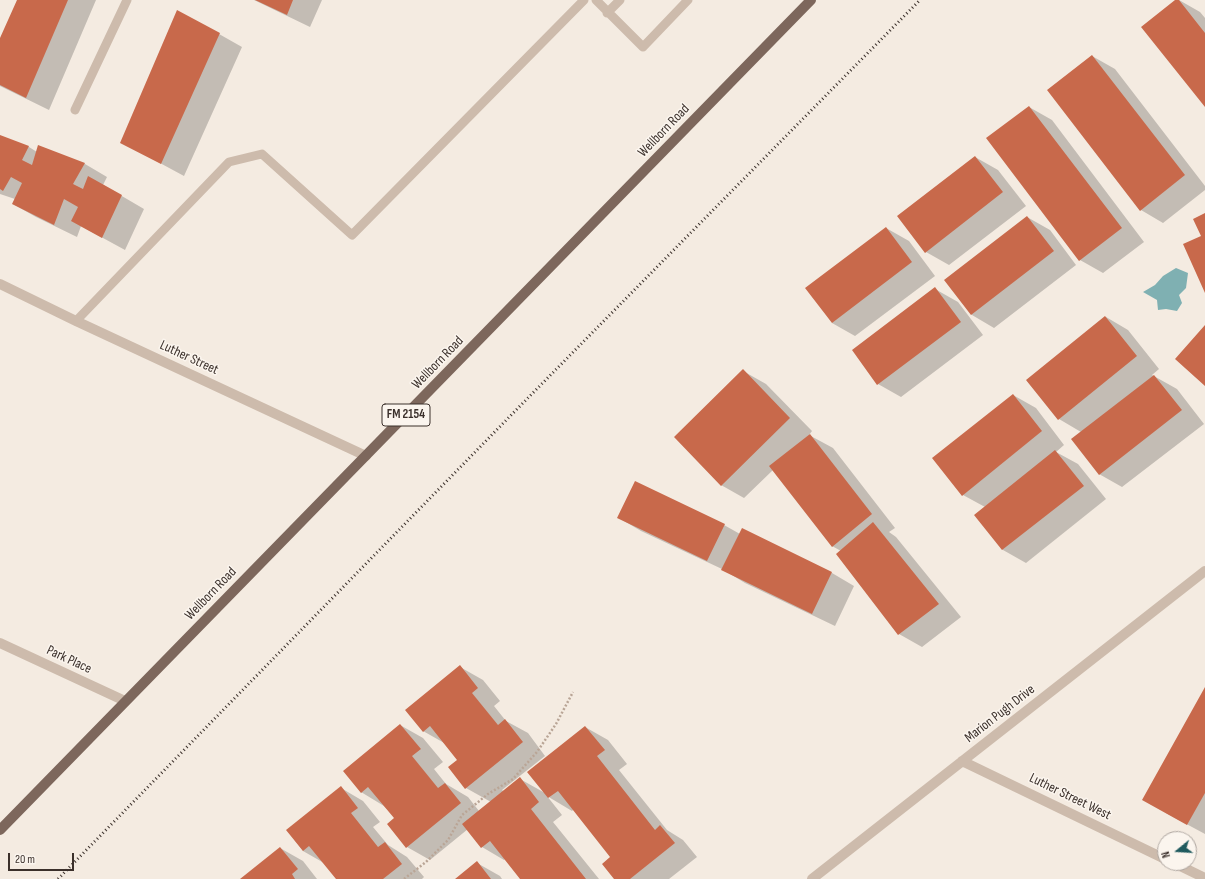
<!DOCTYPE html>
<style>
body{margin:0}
#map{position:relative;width:1205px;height:879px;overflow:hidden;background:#f4ebe1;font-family:"Sofia Sans Condensed",sans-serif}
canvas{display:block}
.north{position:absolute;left:1157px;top:831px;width:40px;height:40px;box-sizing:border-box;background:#fbf5ee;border:1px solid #aea6a0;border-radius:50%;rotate:252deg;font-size:11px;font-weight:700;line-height:16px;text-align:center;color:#3b302b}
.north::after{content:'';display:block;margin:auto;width:14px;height:18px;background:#1f5a5e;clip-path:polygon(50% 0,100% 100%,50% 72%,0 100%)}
.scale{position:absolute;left:8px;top:853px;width:66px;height:18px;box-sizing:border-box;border:2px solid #3b302b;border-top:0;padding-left:5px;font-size:12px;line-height:14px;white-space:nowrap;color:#3b302b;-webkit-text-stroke:3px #fbf5ee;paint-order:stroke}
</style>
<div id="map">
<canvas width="1205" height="879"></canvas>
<div class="north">N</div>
<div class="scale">20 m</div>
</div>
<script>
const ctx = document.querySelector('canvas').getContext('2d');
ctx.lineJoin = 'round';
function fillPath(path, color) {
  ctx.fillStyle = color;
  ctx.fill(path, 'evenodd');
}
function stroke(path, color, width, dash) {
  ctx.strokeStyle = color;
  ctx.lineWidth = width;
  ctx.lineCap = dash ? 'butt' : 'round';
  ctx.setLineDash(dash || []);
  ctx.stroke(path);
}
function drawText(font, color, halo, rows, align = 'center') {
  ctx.font = font + ' "Sofia Sans Condensed",sans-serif';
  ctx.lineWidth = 3;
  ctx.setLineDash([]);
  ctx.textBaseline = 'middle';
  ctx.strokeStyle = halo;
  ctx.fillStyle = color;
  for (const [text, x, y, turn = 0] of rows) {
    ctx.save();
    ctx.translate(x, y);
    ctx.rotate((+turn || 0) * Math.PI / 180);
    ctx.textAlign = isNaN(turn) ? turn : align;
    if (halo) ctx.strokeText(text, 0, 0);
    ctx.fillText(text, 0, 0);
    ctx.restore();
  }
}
fillPath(new Path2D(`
 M1176 268 1188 273 1186 288 1179 295 1182 303 1177 311 1166 309 1158 310 1157 300 1143 292 1155 285 1163 276Z`), '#7fb0b2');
fillPath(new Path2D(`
 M18 0H96L49 110 0 86V40Z
 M254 0H322L310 27Z
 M1177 0H1179L1200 12 1205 18V105Z
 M219 34 242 47 184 176 121 142Z
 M1092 56 1115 69 1205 186V190L1163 223 1141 210Z
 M1029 107 1052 120 1144 242 1103 273 1080 260Z
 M0 136 29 147 37 152 39 146 85 164 107 177 103 185 144 209 125 250 81 226 77 237 36 217 13 204 15 199 0 194Z
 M975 157 998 170 1026 206 949 265 926 252Z
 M1027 217 1050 230 1076 265 994 328 972 315 945 280Z
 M886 228 909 241 935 276 855 336 832 323Z
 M935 289 958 302 983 335 901 397 878 384Z
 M1106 317 1128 330 1159 369 1152 375 1177 389 1204 424 1122 487 1099 474 1081 432 1059 419 1027 381Z
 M743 371 766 384 812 431 809 435 833 448 895 528 889 532 896 537 961 617 922 647 899 634 841 551 832 546 773 470 744 498 721 485Z
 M1013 395 1036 408 1064 445 1056 452 1078 464 1106 499 1026 563 1003 550 975 515 985 507 963 495Z
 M619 518 724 525 740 534 832 573 854 586 835 626 745 583 722 569 641 531Z
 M460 667 483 680 500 701 494 706 506 721 528 733 545 756 502 790 504 792 520 779 545 793 585 727 608 740 627 764 619 770 667 830 683 840 697 857 669 879H615L612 858 574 809 572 811 547 796 562 815 553 822 599 879H521L505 859 504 860 482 847 468 829 430 860 407 847 396 818 384 806 361 792 400 725 423 738 443 762 434 769 446 784 468 797 479 811 491 802 466 788 458 760 446 744 423 731Z
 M1205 689V834L1166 813Z
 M341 788 363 801 380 822 373 827 388 845 407 857 424 877 422 879H337L324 863 303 851 287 830Z
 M280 848 303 861 317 879H241Z
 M477 863 500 876 502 879H456Z`), '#0003');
fillPath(new Path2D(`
 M17 0H68L26 98 0 85V38Z
 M255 0H293L287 15Z
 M1175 0H1179L1205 33V107L1141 27Z
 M177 10 220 33 161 164 120 143Z
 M1092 55 1185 175 1140 211 1047 90Z
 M1029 106 1122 228 1079 261 986 138Z
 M0 135 29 146 22 160 32 165 38 145 85 163 73 184 83 189 88 176 122 195 102 238 71 221 78 207 64 199 54 225 12 204 22 183 11 177 3 191 0 189Z
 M975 156 1003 192 925 253 897 216Z
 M1205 213V293L1183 244 1201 236 1193 219Z
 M1027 216 1054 251 971 315 944 280Z
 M886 227 912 262 832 323 805 288Z
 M935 287 961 322 877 385 852 350Z
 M1105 316 1137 356 1058 420 1026 380Z
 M1205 325V386L1175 359Z
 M743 369 790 418 721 486 674 437Z
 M1154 375 1182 410 1099 475 1071 439Z
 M1013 394 1042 431 962 496 932 458Z
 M810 434 872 514 832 547 769 466Z
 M1055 450 1084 486 1002 550 974 515Z
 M635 481 725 524 707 561 617 518Z
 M873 522 939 604 898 635 836 554Z
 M742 528 832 572 812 614 721 570Z
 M460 665 478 688 472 693 498 725 505 719 523 742 465 789 448 767 457 760 430 726 423 732 405 710Z
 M1205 687V793L1187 825 1142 800Z
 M400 724 421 749 412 756 438 788 445 783 461 803 406 848 387 824 394 818 368 787 361 793 343 771Z
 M585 726 605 750 597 756 655 830 660 825 675 843 630 879H614L602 864 610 857 558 791 548 798 527 772Z
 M520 777 539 802 531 809 586 879H520L490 841 481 848 462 824Z
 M341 786 358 808 351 813 378 847 385 842 402 864 383 879H336L309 846 303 851 286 830Z
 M280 847 298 869 292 874 295 879H240Z
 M477 861 491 879H455Z`), '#c8694b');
stroke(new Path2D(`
 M404 879 426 862 448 840 462 815 488 794 513 779 537 752 556 724 573 692`), '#b9a596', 2.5, [2, 2]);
stroke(new Path2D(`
 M596 0 643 47 688 0
 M607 13 620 0
 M75 110 127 0
 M76 321 229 162 262 154 352 235 584 0`), '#cdbbac', 9);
stroke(new Path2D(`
 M0 284 76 321 366 456
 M0 643 125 701
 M962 761 1165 859
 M1174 863 1205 878
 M812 879 1205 571`), '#cdbbac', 10);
stroke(new Path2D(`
 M0 830 811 0`), '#7d675c', 10);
stroke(new Path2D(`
 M58 879 521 405 920 0`), '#3b302b', 3, [1, 3]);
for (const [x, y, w] of [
 [406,415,48]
]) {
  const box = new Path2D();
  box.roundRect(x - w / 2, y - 11, w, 22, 3);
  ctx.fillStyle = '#fbf5ee';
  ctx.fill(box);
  stroke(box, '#3b302b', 1);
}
drawText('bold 13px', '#3b302b', null, [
 ["FM 2154",406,415]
]);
drawText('14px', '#3b302b', '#fbf5ee', [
 ["Wellborn Road",664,131,-46],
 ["Luther Street",189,358,25],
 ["Wellborn Road",438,363,-46],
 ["Wellborn Road",211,594,-46],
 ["Park Place",69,660,25],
 ["Marion Pugh Drive",1000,714,-38],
 ["Luther Street West",1070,797,26]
]);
</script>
